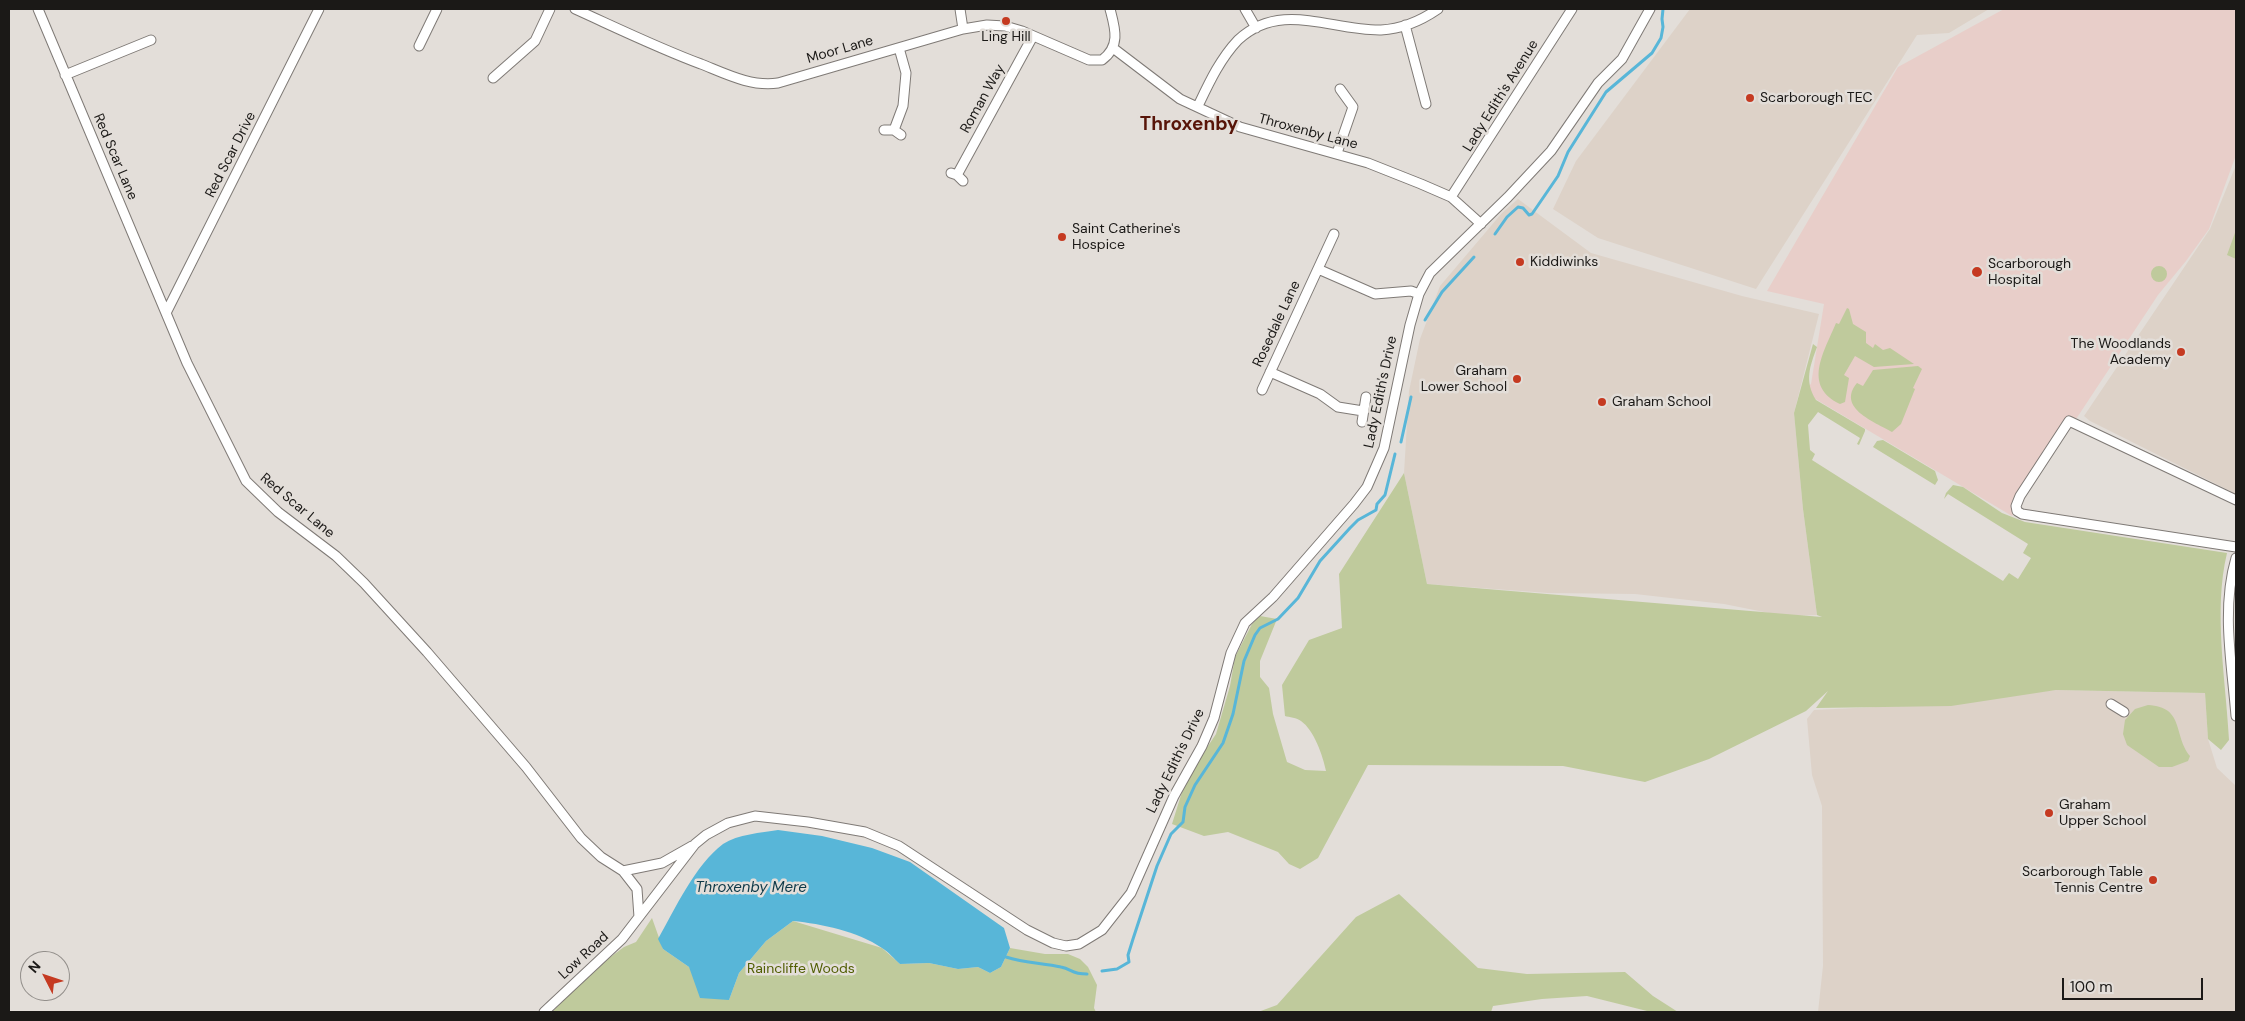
<!DOCTYPE html>
<style>
body{margin:0}
#map{position:relative;width:2245px;height:1021px;overflow:hidden;background:#e3ded9;font-family:"DM Sans",sans-serif}
canvas{display:block}
.frame{position:absolute;inset:0;border:10px solid #1b1917;pointer-events:none}
.north{position:absolute;left:20px;top:951px;width:50px;height:50px;box-sizing:border-box;background:#e3ded9;border:1px solid #938f8b;border-radius:50%;rotate:311deg;font-size:14px;font-weight:700;line-height:20px;text-align:center;color:#1b1917}
.north::after{content:'';display:block;margin:auto;width:18px;height:22px;background:#c53a21;clip-path:polygon(50% 0,100% 100%,50% 72%,0 100%)}
.scale{position:absolute;left:2062px;top:978px;width:141px;height:22px;box-sizing:border-box;border:2px solid #1b1917;border-top:0;padding-left:6px;font-size:15px;line-height:18px;white-space:nowrap;color:#1b1917;-webkit-text-stroke:4px #e3ded9;paint-order:stroke}
</style>
<div id="map">
<canvas width="2245" height="1021"></canvas>
<div class="frame"></div>
<div class="north">N</div>
<div class="scale">100 m</div>
</div>
<script>
const ctx = document.querySelector('canvas').getContext('2d');
ctx.lineJoin = 'round';
function fillPath(path, color) {
  ctx.fillStyle = color;
  ctx.fill(path, 'evenodd');
}
function stroke(path, color, width, dash) {
  ctx.strokeStyle = color;
  ctx.lineWidth = width;
  ctx.lineCap = dash ? 'butt' : 'round';
  ctx.setLineDash(dash || []);
  ctx.stroke(path);
}
function drawText(font, color, halo, rows, align = 'center') {
  ctx.font = font + ' "DM Sans",sans-serif';
  ctx.lineWidth = 5;
  ctx.setLineDash([]);
  ctx.textBaseline = 'middle';
  ctx.strokeStyle = halo;
  ctx.fillStyle = color;
  for (const [text, x, y, turn = 0] of rows) {
    ctx.save();
    ctx.translate(x, y);
    ctx.rotate((+turn || 0) * Math.PI / 180);
    ctx.textAlign = isNaN(turn) ? turn : align;
    if (halo) ctx.strokeText(text, 0, 0);
    ctx.fillText(text, 0, 0);
    ctx.restore();
  }
}
fillPath(new Path2D(`
 M1690 9H1989L1949 33 1917 35 1756 289 1598 238 1553 209 1576 161Z
 M2236 165V494L2090 421 2084 416 2210 229Z
 M1518 199 1591 253 1742 296 1819 314 1794 413 1803 509 1817 615 1784 616 1724 604 1635 594 1548 593 1427 584 1404 473 1409 391 1420 339 1440 286 1502 213Z
 M2056 690 2205 693 2208 739 2217 768 2236 786V1012H1818L1823 966 1822 806 1812 775 1807 719 1814 710 1896 706Z`), '#ddd2c8');
fillPath(new Path2D(`
 M2004 9H2236V155L2209 229 2186 261 2158 295 2012 516 1802 391 1811 384 1824 304 1767 291 1898 67Z`), '#e8cec9');
fillPath(new Path2D(`
 M2236 230V259L2227 255Z
 M2151 274a8 8 0 1 1 16 0a8 8 0 1 1-16 0Z
 M1847 308 1849 309 1853 324 1866 332V343L1873 348 1875 344 1883 350 1890 348 1914 364 1874 367 1855 356 1844 375 1849 378 1845 402 1840 404C1802 386 1824 352 1836 323L1839 324Z
 M1813 344 1817 347C1810 366 1804 381 1816 400L1865 429V431L1859 445 1857 444 1860 438 1818 412 1808 425 1810 450 1815 454 1812 460 2003 581 2009 573 2018 579 2031 558 2023 553 2028 544 1948 494 1944 499 1946 493 1953 485 1963 487 2002 513 2025 522 2227 553C2213 611 2226 681 2229 740L2221 750 2208 739 2205 693 2056 690 1951 706 1816 708 1828 691 1806 711 1709 759 1645 782 1563 766 1368 765 1318 858 1300 869 1289 864 1278 852 1228 832 1204 836 1172 824 1181 795 1194 767 1216 734 1230 686 1235 657 1252 624 1260 616 1277 619 1260 661V677L1269 688 1273 714 1287 762 1305 770 1326 771C1323 756 1314 730 1301 721 1297 718 1289 717 1285 716L1282 685 1309 640 1342 628 1339 574 1404 473 1427 584 1822 617 1817 615 1803 509 1794 413Z
 M1918 366 1922 369 1913 388 1915 389 1901 424 1892 432C1875 422 1836 408 1857 383L1863 386 1873 370Z
 M1883 440 1935 471 1938 480 1935 485 1873 447 1877 441Z
 M2148 705C2185 707 2173 735 2190 756L2188 761 2172 767H2159L2127 745 2123 734 2125 720 2135 709Z
 M1399 894 1478 968 1527 974 1625 972 1653 996 1678 1012H1651L1587 996 1542 999 1493 1006 1491 1012H1258L1277 1005 1356 917Z
 M652 918 663 949 689 967 729 1000 739 973 766 941 793 921 882 948 900 964 929 963 958 969 978 967 990 973 1001 967 1010 948 1045 954H1068L1080 959 1088 967 1097 985 1094 1008 1096 1012H552L597 967 624 947 636 942Z`), '#bfca9c');
fillPath(new Path2D(`
 M778 830 822 836 872 848 910 862 1004 928 1010 948 1001 967 990 973 978 967 958 969 929 963 900 964C894 959 889 952 882 948 857 931 822 924 793 921L766 941 739 973 729 1000 700 998 689 967 663 949 658 939C675 909 695 865 723 844 738 834 761 833 778 830Z`), '#58b6d8');
stroke(new Path2D(`
 M1495 234 1507 217 1518 207 1523 208 1529 215 1532 214 1558 176 1568 152 1606 92 1652 53 1661 38 1663 27 1662 19 1663 9
 M1425 320 1442 292 1474 257
 M1401 442 1411 397
 M1006 957C1024 963 1042 963 1061 967 1072 969 1071 974 1087 974
 M1102 971 1117 969 1129 962 1128 955 1133 939 1157 866 1171 834 1183 822 1185 807 1195 785 1223 743 1233 714 1244 661 1255 635 1260 628 1278 619 1298 598 1320 561 1350 528 1358 520 1376 510 1377 504 1385 495 1395 454`), '#58b6d8', 3);
const street = new Path2D(`
 M38 9 187 363 246 481 278 512 336 556 364 583 427 652 526 767 581 838 601 857 623 871 637 889 639 917
 M575 9C617 28 658 48 701 64 726 74 751 87 778 83L963 29 987 25 1005 26 1022 31 1089 60H1102C1121 46 1115 28 1110 9
 M960 9 963 29
 M1245 9 1256 28
 M1405 25 1426 104
 M419 46 437 9
 M1113 48 1180 99 1240 127 1368 163 1421 184 1451 197 1481 224
 M65 75 151 40
 M493 78 535 41 550 9
 M1198 106C1209 83 1220 59 1238 40 1281 0 1331 31 1381 30 1401 29 1422 20 1438 9
 M884 130H894L901 135
 M894 130 903 106 906 73 899 48
 M1337 153 1353 107 1340 89
 M951 173 957 175 963 181
 M957 175 1033 36
 M1451 197 1572 9
 M1318 269 1375 294 1411 291 1419 294
 M166 313 319 9
 M1270 372 1320 394 1338 407 1363 411
 M1262 390 1334 234
 M1362 422 1366 397
 M2236 500 2069 421 2020 496 2016 506 2017 511 2022 514 2236 547
 M2236 558C2221 609 2232 664 2236 716
 M2111 704 2124 712
 M623 871 662 863 692 846
 M544 1012 622 939 695 844 706 835 728 823 755 816 808 822 865 832 899 846 1027 930 1053 943 1066 946 1079 944 1102 930 1131 893 1174 796 1202 746 1214 718 1231 653 1245 623 1273 597 1354 504 1367 487 1384 448 1410 325 1419 294 1430 273 1508 197 1551 151 1598 83 1622 59 1650 9`);
stroke(street, '#7f7a76', 11);
stroke(street, '#fff', 9);
for (const [x, y, r, color] of [
 [1006,21,5,"#c53a21"],
 [1750,98,5,"#c53a21"],
 [1062,237,5,"#c53a21"],
 [1520,262,5,"#c53a21"],
 [1977,272,6,"#c53a21"],
 [2181,352,5,"#c53a21"],
 [1517,379,5,"#c53a21"],
 [1602,402,5,"#c53a21"],
 [2049,813,5,"#c53a21"],
 [2153,880,5,"#c53a21"]
]) {
  const dot = new Path2D();
  dot.arc(x, y, r, 0, 2 * Math.PI);
  ctx.fillStyle = color;
  ctx.fill(dot);
  stroke(dot, '#e3ded9', 2);
}
drawText('14px', '#1b1917', '#e3ded9', [
 ["Ling Hill",1006,37,"center"],
 ["Scarborough TEC",1760,98],
 ["Saint Catherine's",1072,229],
 ["Hospice",1072,245],
 ["Kiddiwinks",1530,262],
 ["Scarborough",1988,264],
 ["Hospital",1988,280],
 ["The Woodlands",2171,344,"right"],
 ["Academy",2171,360,"right"],
 ["Graham",1507,371,"right"],
 ["Lower School",1507,387,"right"],
 ["Graham School",1612,402],
 ["Graham",2059,805],
 ["Upper School",2059,821],
 ["Scarborough Table",2143,872,"right"],
 ["Tennis Centre",2143,888,"right"]
], 'left');
drawText('14px', '#1b1917', '#e3ded9', [
 ["Moor Lane",840,50,-16],
 ["Lady Edith's Avenue",1501,96,-58],
 ["Roman Way",983,99,-61],
 ["Throxenby Lane",1308,132,15],
 ["Red Scar Drive",231,155,-63],
 ["Red Scar Lane",115,157,67],
 ["Rosedale Lane",1277,324,-65],
 ["Lady Edith's Drive",1381,392,-78],
 ["Red Scar Lane",297,506,40],
 ["Lady Edith's Drive",1176,761,-64],
 ["Low Road",584,956,-43]
]);
drawText('14px', '#515e03', '#e3ded9', [
 ["Raincliffe Woods",801,969]
]);
drawText('italic 15px', '#0e3948', '#e3ded9', [
 ["Throxenby Mere",751,888]
]);
drawText('bold 19px', '#581509', '#e3ded9', [
 ["Throxenby",1189,125]
]);
</script>
